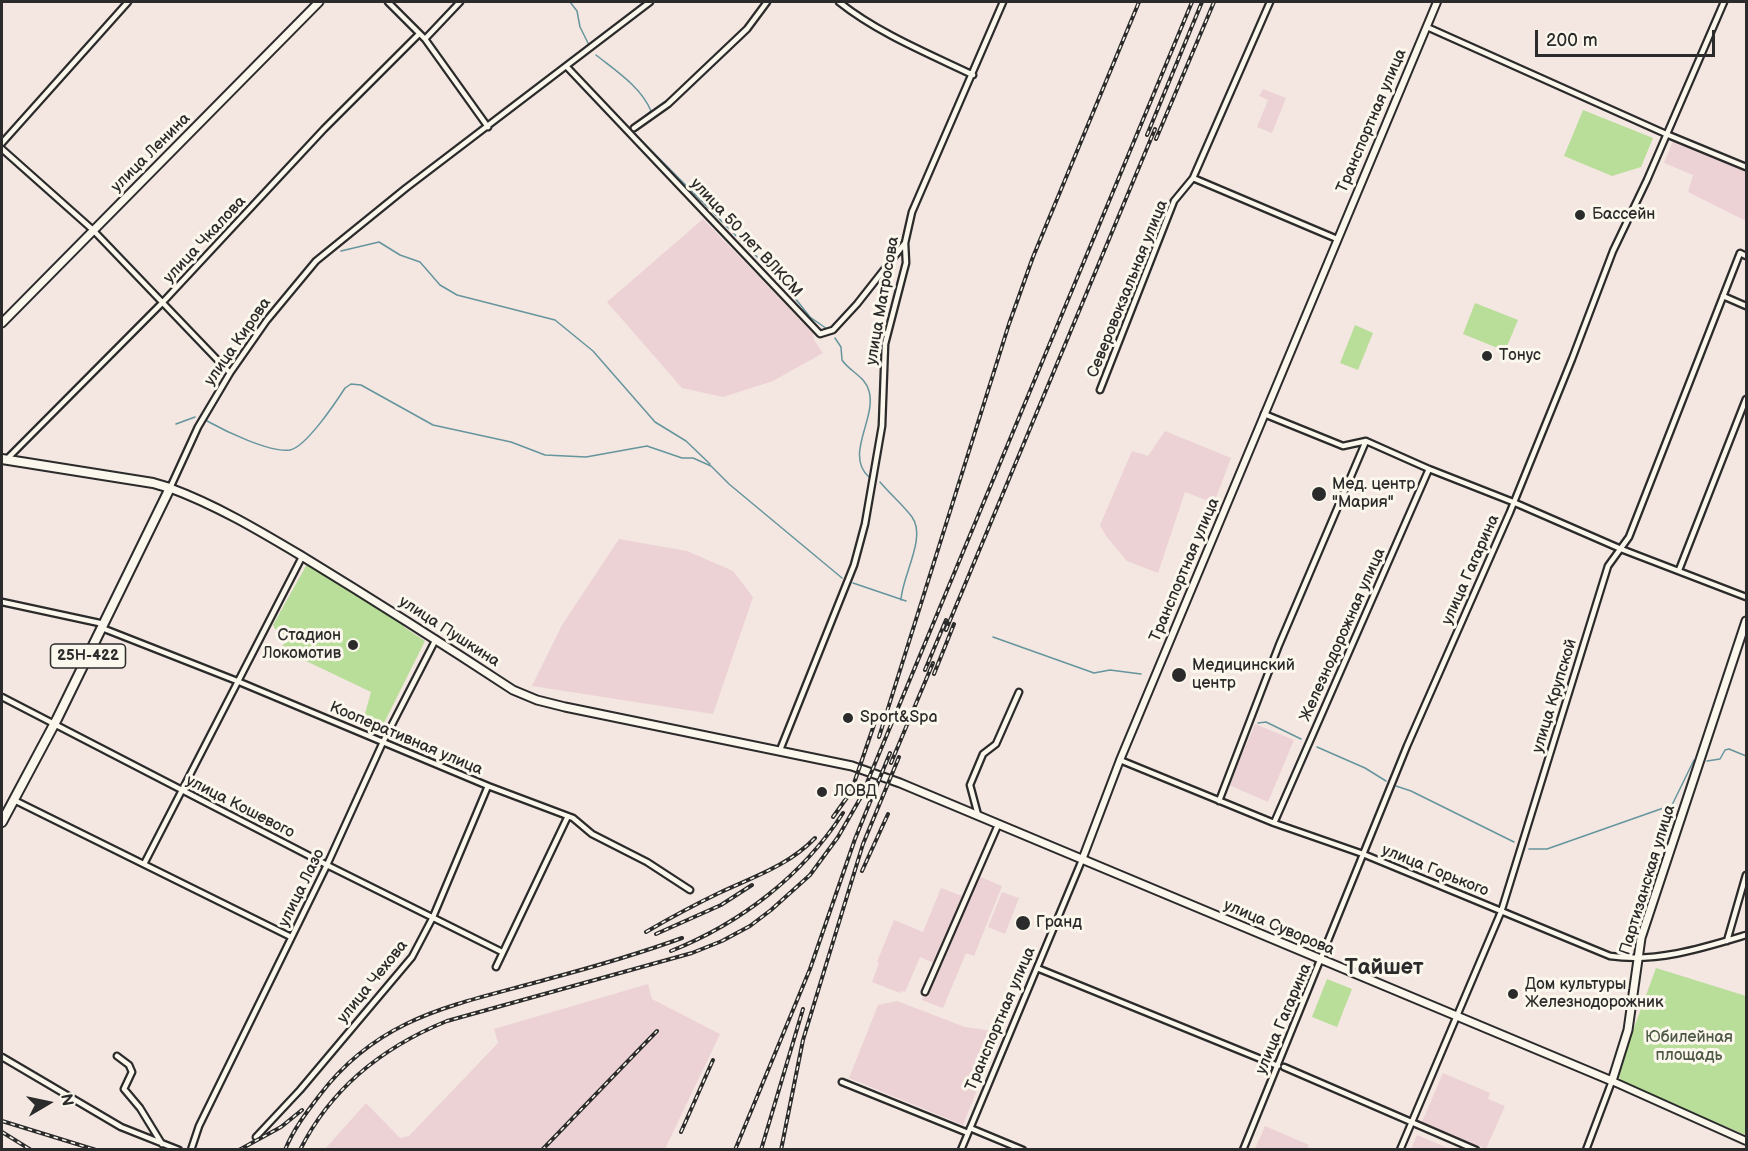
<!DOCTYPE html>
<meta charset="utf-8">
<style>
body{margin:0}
#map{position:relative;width:1748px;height:1151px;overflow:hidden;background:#f4e6e1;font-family:"Balsamiq Sans",sans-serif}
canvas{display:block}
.frame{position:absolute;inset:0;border:3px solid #2b2b2b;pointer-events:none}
.north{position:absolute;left:18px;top:1073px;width:60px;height:60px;-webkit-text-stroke:4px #fbf7ec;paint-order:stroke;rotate:81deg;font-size:16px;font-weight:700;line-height:24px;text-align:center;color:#2b2b2b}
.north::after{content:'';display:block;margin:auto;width:21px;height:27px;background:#2b2b2b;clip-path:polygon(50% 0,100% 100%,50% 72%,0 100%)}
.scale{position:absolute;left:1535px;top:30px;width:180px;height:27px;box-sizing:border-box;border:3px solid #2b2b2b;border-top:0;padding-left:8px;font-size:18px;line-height:21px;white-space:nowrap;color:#2b2b2b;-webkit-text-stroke:4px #fbf7ec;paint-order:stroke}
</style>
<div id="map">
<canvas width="1748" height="1151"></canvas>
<div class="frame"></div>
<div class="north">N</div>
<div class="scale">200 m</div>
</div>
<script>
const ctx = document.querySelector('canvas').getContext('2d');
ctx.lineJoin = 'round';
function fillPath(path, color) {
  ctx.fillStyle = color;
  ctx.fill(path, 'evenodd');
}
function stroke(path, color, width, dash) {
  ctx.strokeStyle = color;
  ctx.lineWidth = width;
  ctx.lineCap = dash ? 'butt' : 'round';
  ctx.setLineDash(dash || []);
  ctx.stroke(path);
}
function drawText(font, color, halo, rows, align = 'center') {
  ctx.font = font + ' "Balsamiq Sans",sans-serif';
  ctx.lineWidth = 6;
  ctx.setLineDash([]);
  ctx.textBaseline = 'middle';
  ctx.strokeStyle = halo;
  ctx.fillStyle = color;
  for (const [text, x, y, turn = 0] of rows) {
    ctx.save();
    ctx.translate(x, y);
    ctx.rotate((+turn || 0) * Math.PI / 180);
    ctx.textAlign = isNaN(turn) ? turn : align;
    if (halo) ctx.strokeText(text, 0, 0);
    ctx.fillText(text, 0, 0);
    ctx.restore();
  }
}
fillPath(new Path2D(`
 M1263 89 1286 98 1272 133 1257 127 1268 100 1259 96Z
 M1673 141 1746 171V221L1688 192 1693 175 1664 163Z
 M703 219 813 333 814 340 823 353 773 381 723 397 682 388 607 302Z
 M1165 431 1231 458 1214 503 1185 492 1158 573 1127 561 1106 536 1100 525 1132 451 1148 456Z
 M619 539 687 551 733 571 753 597 713 714 532 686 562 625Z
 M1255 724 1294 740 1268 802 1229 785Z
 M971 873 1002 886 974 956 966 953 943 1008 922 1000 936 964 920 957 905 992 901 991 900 993 872 982 879 963 877 962 894 920 923 932 941 888 962 896Z
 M1002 892 1019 898 1005 934 988 927Z
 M648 984 652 999 720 1034 665 1149H325L366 1103 400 1138 409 1136 498 1043 494 1029Z
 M897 1001 965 1027 993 1031 999 1035 963 1125 849 1078 878 1005Z
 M1443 1073 1490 1093 1488 1099 1505 1106 1486 1149 1422 1122Z
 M1265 1126 1309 1145 1307 1149H1255Z
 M1417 1135 1450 1149H1411Z`), '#ecd2d4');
fillPath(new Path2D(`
 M1583 110 1653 138 1641 167 1612 176 1564 156Z
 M1475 303 1518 320 1505 351 1463 334Z
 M1355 325 1373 333 1358 370 1340 363Z
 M307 564 404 625V627L425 641 381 729 363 721 371 692 281 649 288 637 275 629 273 625Z
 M1656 968 1746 996V1135L1624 1084 1617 1074Z
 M1327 979 1352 989 1337 1027 1312 1017Z`), '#b8de99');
stroke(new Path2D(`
 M570 2 577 11 580 27 589 45
 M596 55C616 71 641 87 651 111L631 127 632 131 783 283 810 317 827 329
 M341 251 379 242 400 255 420 262 440 285 457 295 555 320 593 351 655 422 686 441 710 464
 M835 338 841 347 842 360C850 372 865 376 869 391 877 418 844 455 869 477
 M207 421C225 431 270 453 290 450 306 447 336 402 345 388L351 384 361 385 433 425 511 442 545 455 586 457 647 446 682 458H693L711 466 729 484 842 578
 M176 424 195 417
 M880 482C890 494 903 505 912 517 927 537 902 576 901 600
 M853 583 906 601
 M993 637 1094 673 1110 670 1141 674
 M1258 723 1266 722 1301 739
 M1317 747 1365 768 1386 781
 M1707 761 1720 759 1725 750 1729 749 1746 756
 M1396 786 1411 791 1514 842
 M1529 849H1547L1672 805 1694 760`), '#65959d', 1.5);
const minor = new Path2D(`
 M388 2 425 39 488 127
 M839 2C878 33 927 53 973 75
 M1427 27 1666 134 1746 167
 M425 39 460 2
 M567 67 820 334 833 330 857 304 905 243
 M634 128 668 104 747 29 767 2
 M2 143 128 2
 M2 149 93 230 230 373
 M1193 178 1337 239
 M1723 296 1746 306
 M1100 390 1174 201 1193 178 1270 2
 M1264 414 1343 446 1366 441 1429 469 1274 823
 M6 460 163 302 324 129 419 34
 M1429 469 1513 502 1621 549 1746 597
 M170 488 198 427 230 373 267 320 316 261 406 188 650 2
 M1679 570 1746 399
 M2 602 104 624
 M102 628 237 681 488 786 573 818 592 834 647 862 690 890
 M2 697 327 865 502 952
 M780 750 854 565 865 524 882 426 885 344 906 263 905 243 912 212 1003 2
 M1120 760 1274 823 1363 854 1610 956C1656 963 1703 948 1746 935
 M14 800 291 937
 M1219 801 1279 645 1366 441
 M978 815 970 785 983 754 996 744 1019 692
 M144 864 302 557
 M1727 941 1746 875
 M496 967 568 816
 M1037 968 1278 1066
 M925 992 998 825
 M117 1056 129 1065 132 1072 124 1089 140 1108 162 1144
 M2 1057 121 1127 179 1150
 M1284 1067 1476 1150
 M842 1082 968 1133
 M970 1128 1023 1150
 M256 1137 300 1090 412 957 433 917 488 786
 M191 1150 199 1126 327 865 383 742 436 639
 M961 1150 1082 860
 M1243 1150 1407 746 1510 512 1572 359 1613 251 1647 180 1724 2
 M1400 1150 1501 912 1608 566 1629 537 1740 253 1746 256
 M1586 1150 1612 1081`);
const tertiary = new Path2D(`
 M1082 860 1120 760 1437 2
 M1612 1081 1746 1141`);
const secondary = new Path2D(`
 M2 323 319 2
 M170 488C216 505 258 530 300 555 372 599 443 644 513 690L537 700 565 707 852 766 900 783 1612 1081 1628 1030 1641 938 1746 621`);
const primary = new Path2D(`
 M2 459 153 483 170 488 57 719 2 822`);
stroke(minor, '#2b2b2b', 9);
stroke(tertiary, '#2b2b2b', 10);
stroke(secondary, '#2b2b2b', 11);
stroke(primary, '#2b2b2b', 12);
stroke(minor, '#fbf7ec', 4.5);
stroke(tertiary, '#fbf7ec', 6);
stroke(secondary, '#fbf7ec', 7);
stroke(primary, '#fbf7ec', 8);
const rail = new Path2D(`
 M1147 135 1202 2
 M1156 139 1214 2
 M946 630 1155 129
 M925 670 946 620
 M934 674 954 624
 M879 737 1009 324 1033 257 1139 2
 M891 763 933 663
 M833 817 851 792 875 722
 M862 871 888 814
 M646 932C670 918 694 905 719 893 753 877 788 866 815 838
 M656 934 721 905 752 885
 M671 951C741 923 802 876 843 813
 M2 1121 96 1150
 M2 1132 31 1150
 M681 1132 713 1060
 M239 1150 281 1127 302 1110
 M285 1150C293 1130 306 1113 319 1096 380 1015 456 1005 548 979 593 967 638 954 682 938
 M300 1150C331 1088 383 1047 447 1021L692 953 722 941 750 926 771 910 810 875 838 837 861 797 1192 2
 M542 1150 657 1031
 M735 1150 810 969 855 839 890 753
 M761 1150 803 1009
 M781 1150 803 1040 863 844 899 757`);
stroke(rail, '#2b2b2b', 4);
stroke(rail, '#fbf7ec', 1.5, [4.5]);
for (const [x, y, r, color] of [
 [1580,215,6,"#2b2b2b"],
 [1487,356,6,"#2b2b2b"],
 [1319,494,8,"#2b2b2b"],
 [353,645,6,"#2b2b2b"],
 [1179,675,8,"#2b2b2b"],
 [848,718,6,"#2b2b2b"],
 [822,792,6,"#2b2b2b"],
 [1023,923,8,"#2b2b2b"],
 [1513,994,6,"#2b2b2b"]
]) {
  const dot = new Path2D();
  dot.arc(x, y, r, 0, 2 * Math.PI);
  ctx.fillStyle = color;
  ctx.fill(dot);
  stroke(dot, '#fbf7ec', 2);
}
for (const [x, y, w] of [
 [88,656,75]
]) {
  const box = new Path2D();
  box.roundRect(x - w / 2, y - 12, w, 24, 4.5);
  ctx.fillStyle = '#fbf7ec';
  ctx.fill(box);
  stroke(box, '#2b2b2b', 1.5);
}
drawText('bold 15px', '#2b2b2b', null, [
 ["25Н-422",88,656]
]);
drawText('16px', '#2b2b2b', '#fbf7ec', [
 ["Транспортная улица",1372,121,-67],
 ["улица Ленина",151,153,-45],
 ["улица 50 лет ВЛКСМ",746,238,47],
 ["улица Чкалова",205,240,-47],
 ["Северовокзальная улица",1128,289,-68],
 ["улица Матросова",883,301,-80],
 ["улица Кирова",238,342,-55],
 ["Транспортная улица",1185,570,-67],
 ["улица Гагарина",1471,570,-66],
 ["улица Пушкина",449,632,33],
 ["Железнодорожная улица",1343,635,-66],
 ["улица Крупской",1555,696,-73],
 ["Кооперативная улица",406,739,23],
 ["улица Кошевого",240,807,27],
 ["улица Горького",1435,871,22],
 ["Партизанская улица",1648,880,-73],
 ["улица Лазо",302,888,-64],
 ["улица Суворова",1279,928,23],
 ["улица Чехова",373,982,-51],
 ["Транспортная улица",1001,1019,-67],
 ["улица Гагарина",1284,1019,-67]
]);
drawText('16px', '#2b2b2b', '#fbf7ec', [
 ["Бассейн",1592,215],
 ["Тонус",1499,356],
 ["Мед. центр",1332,485],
 ["\"Мария\"",1332,503],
 ["Стадион",341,636,"right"],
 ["Локомотив",341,654,"right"],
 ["Медицинский",1192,666],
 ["центр",1192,684],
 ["Sport&Spa",860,718],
 ["ЛОВД",834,792],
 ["Гранд",1036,923],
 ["Дом культуры",1525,985],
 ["Железнодорожник",1525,1003]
], 'left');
drawText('16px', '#4e5846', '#fbf7ec', [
 ["Юбилейная",1689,1038],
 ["площадь",1689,1056]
]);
drawText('bold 22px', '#2b2b2b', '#fbf7ec', [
 ["Тайшет",1384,968]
]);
</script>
